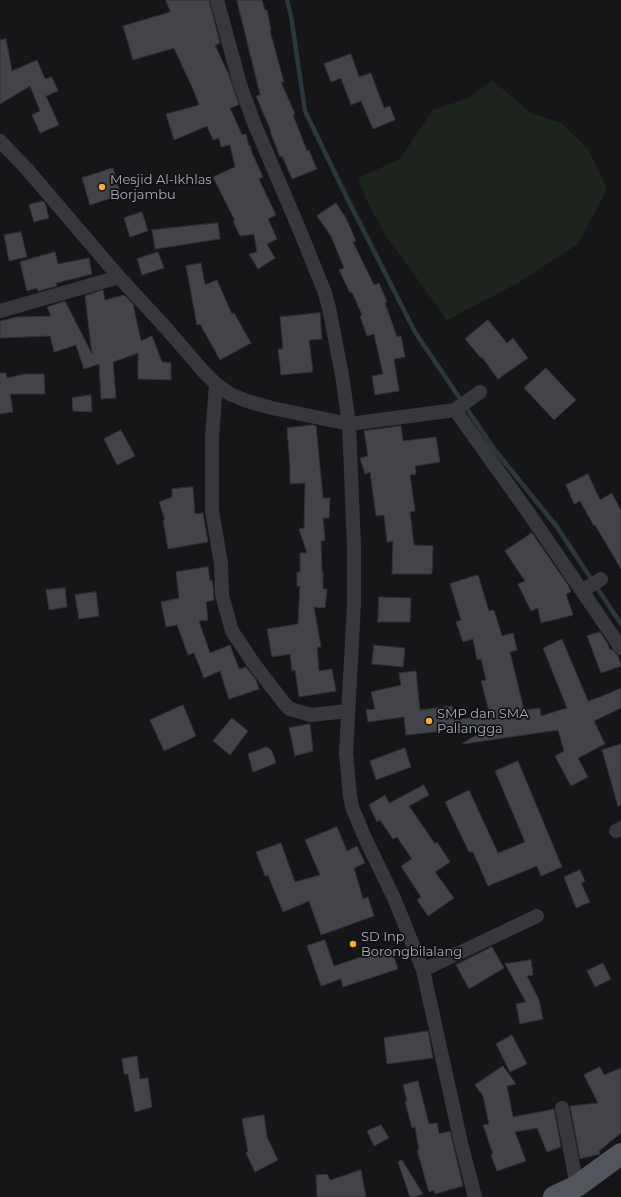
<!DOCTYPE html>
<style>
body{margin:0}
canvas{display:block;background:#161619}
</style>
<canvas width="621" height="1197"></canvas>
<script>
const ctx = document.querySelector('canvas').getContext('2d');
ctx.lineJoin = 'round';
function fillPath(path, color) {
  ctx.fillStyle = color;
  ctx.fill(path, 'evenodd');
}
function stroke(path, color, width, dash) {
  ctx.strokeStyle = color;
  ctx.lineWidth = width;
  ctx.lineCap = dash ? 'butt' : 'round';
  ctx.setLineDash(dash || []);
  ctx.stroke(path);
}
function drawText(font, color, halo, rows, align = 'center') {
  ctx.font = font + ' Montserrat,sans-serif';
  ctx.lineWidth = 3.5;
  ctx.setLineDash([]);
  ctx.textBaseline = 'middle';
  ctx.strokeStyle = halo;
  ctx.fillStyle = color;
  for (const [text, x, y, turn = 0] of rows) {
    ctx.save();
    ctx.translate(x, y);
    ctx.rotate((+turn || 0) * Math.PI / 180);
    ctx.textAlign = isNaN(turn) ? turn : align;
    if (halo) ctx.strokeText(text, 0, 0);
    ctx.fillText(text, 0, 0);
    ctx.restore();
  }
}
fillPath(new Path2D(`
 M492 80 531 113 561 123 588 149 607 189 578 244 516 284 447 320 386 236 368 203 358 178 400 159 433 110 469 98Z`), '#1c241d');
stroke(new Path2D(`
 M287 0 291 16 305 111 346 196 415 332 494 449 557 527 621 624`), '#2c363d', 4.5);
const building = new Path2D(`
 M166 0H209L220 43 215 45 229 75 239 105 230 108 242 135 246 134 249 146 250 145 252 153 263 177 259 179 276 215 268 219 277 239 267 244 275 258 258 269 249 254 257 252 254 234 240 236 233 221H235L213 177 235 167 230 145 221 147 219 138 213 140 207 126 174 140 166 114 199 105 193 89 174 48 133 60 123 26 170 12Z
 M237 0H262L265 10H267L271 30 270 31 284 82H281L295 114 293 115 307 151 309 150 317 169 292 179 282 156 280 157 270 131H271L256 96 260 95Z
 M6 39 12 71 37 60 45 79 52 77 58 91 46 96 59 125 40 133 32 115 40 111 30 86 0 104V40Z
 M351 54 359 77 371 73 384 108 390 106 395 120 373 129 361 101 351 105 341 78 331 82 324 64Z
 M113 168 121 195 90 205 82 178Z
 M43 201 45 203 49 218 34 222 29 205Z
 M336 203 346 218 356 241 353 242 374 285 379 283 387 302 385 303 397 337 401 336 405 357 394 359 399 391 375 395 372 376 383 374 374 334 367 336 360 316 362 315 352 292 350 293 339 270 344 268 331 236 317 216Z
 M142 212 148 231 130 237 124 218Z
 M218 223 220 239 155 249 152 230Z
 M21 232 27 257 9 261 4 235Z
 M55 252 58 264 89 258 92 274 56 283 57 286 38 291 37 288 27 291 20 262Z
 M158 252 164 268 142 275 137 259Z
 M201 263 205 285 217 280 232 314 234 313 251 343 220 360 200 324 197 325 186 266Z
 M103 290 105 300 124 295 133 304 141 341 152 336 162 362 171 363V380L138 379V353L113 362 116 398 101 399 99 364 84 369 76 345 54 352 50 336 0 338V321L17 317 51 316 47 307 65 301 92 354 85 296Z
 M320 313 322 339 309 340 313 372 281 375 278 349H283L280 317Z
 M488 320 507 343 513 338 528 358 498 379 482 357 481 358 465 339Z
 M546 368 576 400 554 420 524 388Z
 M0 373H6L7 378 25 374H44L45 394H10L13 412 0 414Z
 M91 395 92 412 73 411 72 398Z
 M313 425 316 426 323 498H330L329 518H323L325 540 321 541 322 572H323V589H327L325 608 314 607 321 647H317L319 671 332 669 336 691 299 697 295 670 292 671 290 654 272 657 267 629 298 624 300 586H297V572H300V553H307L299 529 304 528 305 483 290 484V466L287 428Z
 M401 426 403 441 436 437 440 462 415 466 416 474 410 475 415 511 410 512 414 545 433 546 432 574H392L393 541 387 542 384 515 376 516 370 472 365 474 360 458 368 456 364 431Z
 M121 430 135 456 117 465 104 439Z
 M588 474 600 500 612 493 621 511V569L595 525 594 526 580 501 574 504 566 485Z
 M193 487 195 514 203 513 208 542 168 549 163 520H165L159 502 172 497V489Z
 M532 533 568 585 571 592 566 594 573 615 541 623 538 608 531 611 518 584 525 581 505 551Z
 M208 567 210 581 212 580 213 586 214 600 206 602 208 620 199 621 210 653 230 645 239 669 246 667 256 680 259 689 229 699 220 671 204 678 194 653 188 655 177 625 166 627 161 602 179 598 176 572Z
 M478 575 489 611 494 610 502 636 513 633 517 650 510 652 524 710 540 708 541 716 567 708 543 648 562 639 588 701 600 697 621 688V708L594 721 605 744 578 758 588 777 571 786 555 756 564 751 558 730 463 744V743L492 726 406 735 404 717 368 722 366 710 375 709 371 692 401 685 399 673 416 671 420 710 452 706 453 720 490 715 481 681 486 680 481 659 477 660 473 639 463 642 456 622 461 620 450 584Z
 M65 588 67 607 49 610 46 590Z
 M96 592 99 616 79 619 75 595Z
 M379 597 411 598 410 622H378Z
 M600 632 608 644 610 650 612 649 618 656 621 665V666L601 673 587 636Z
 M374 645 405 648 403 667 372 664Z
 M183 705 196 736 164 751 150 720Z
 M232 718 248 731 230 755 213 741Z
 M310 724 313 751 295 756 289 728Z
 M621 744V805L618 806 602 750Z
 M267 747 272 751 276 763 253 772 248 754Z
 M405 748 411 767 376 780 370 761Z
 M518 761 562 867 541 876 537 866 488 886 473 852H469L445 802 469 790 498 853 525 842 495 771Z
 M424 785 429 795 409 806 435 844 437 842 450 862 435 872 454 898 428 916 417 900 421 897 401 866 412 859 397 837 393 839 380 820 377 822 369 805 385 795 389 803Z
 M337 827 347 851 357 846 365 863 354 868 363 899 368 897 374 916 321 935 309 901 283 912 268 875 265 876 256 852 281 843 295 882 320 875 305 840Z
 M580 870 585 881 581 883 590 902 576 908 564 877Z
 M325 940 334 966 391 947 398 969 343 987 341 979 321 986 307 946Z
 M492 947 504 968 469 989 456 965Z
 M531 960 533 975 527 976 539 1000 543 1019 520 1024 516 1004 526 1002 505 964Z
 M603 963 611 979 595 987 587 971Z
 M428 1031 433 1058 387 1064 384 1038Z
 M512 1035 527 1064 510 1072 496 1044Z
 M137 1056 140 1079 148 1078 152 1107 135 1112 128 1074H124L122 1059Z
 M503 1066 516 1084 507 1086 513 1117 554 1109 561 1147 547 1152 537 1128 515 1132 526 1161 497 1171 491 1155 493 1154 483 1125 489 1124 483 1096 475 1085Z
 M600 1067 604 1075 621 1068V1133L599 1151 600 1154 580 1159 570 1106 598 1103 584 1075Z
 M418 1081 429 1124 437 1123 439 1134 450 1131 463 1186 435 1194 434 1190 429 1192 417 1150H419L415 1127 412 1128 405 1102 407 1101 403 1085Z
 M264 1115 267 1137 278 1160 255 1172 246 1153 248 1152 242 1119Z
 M381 1125 389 1138 374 1146 367 1131Z
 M402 1160 423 1194 415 1197H410L398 1162Z
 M361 1170 366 1197H317L316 1175 327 1174 330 1180Z`);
fillPath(building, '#424449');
stroke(building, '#303035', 1);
stroke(new Path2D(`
 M217 0 240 84 254 123 300 231 325 293 329 308 342 375 349 424 354 546V604L346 753 350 796 352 807 365 838 394 898 423 970 461 1143 475 1197
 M0 141 26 168 119 277 166 328 203 371 216 384 230 394 247 401 272 408 349 424 455 410 480 392
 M0 311 119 277
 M216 384 212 438V510L221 564 222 595 232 631 254 664 284 703 290 709 311 715 348 711
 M455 410 530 515 621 648
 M582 591 601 579
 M616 831 621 828
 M423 970 537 916
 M562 1108 577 1186`), '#37383e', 14);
stroke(new Path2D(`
 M554 1197 577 1186 621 1154`), '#53555d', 22);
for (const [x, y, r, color] of [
 [102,187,4,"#fbae2c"],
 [429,721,4,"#fbae2c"],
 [353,944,4,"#fbae2c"]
]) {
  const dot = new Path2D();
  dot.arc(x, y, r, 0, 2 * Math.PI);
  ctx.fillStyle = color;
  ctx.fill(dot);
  stroke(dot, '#111114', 1.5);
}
drawText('13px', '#a8aeb9', '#111114', [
 ["Mesjid Al-Ikhlas",110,180],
 ["Borjambu",110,195],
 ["SMP dan SMA",437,714],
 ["Pallangga",437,729],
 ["SD Inp",361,937],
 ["Borongbilalang",361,952]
], 'left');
</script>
